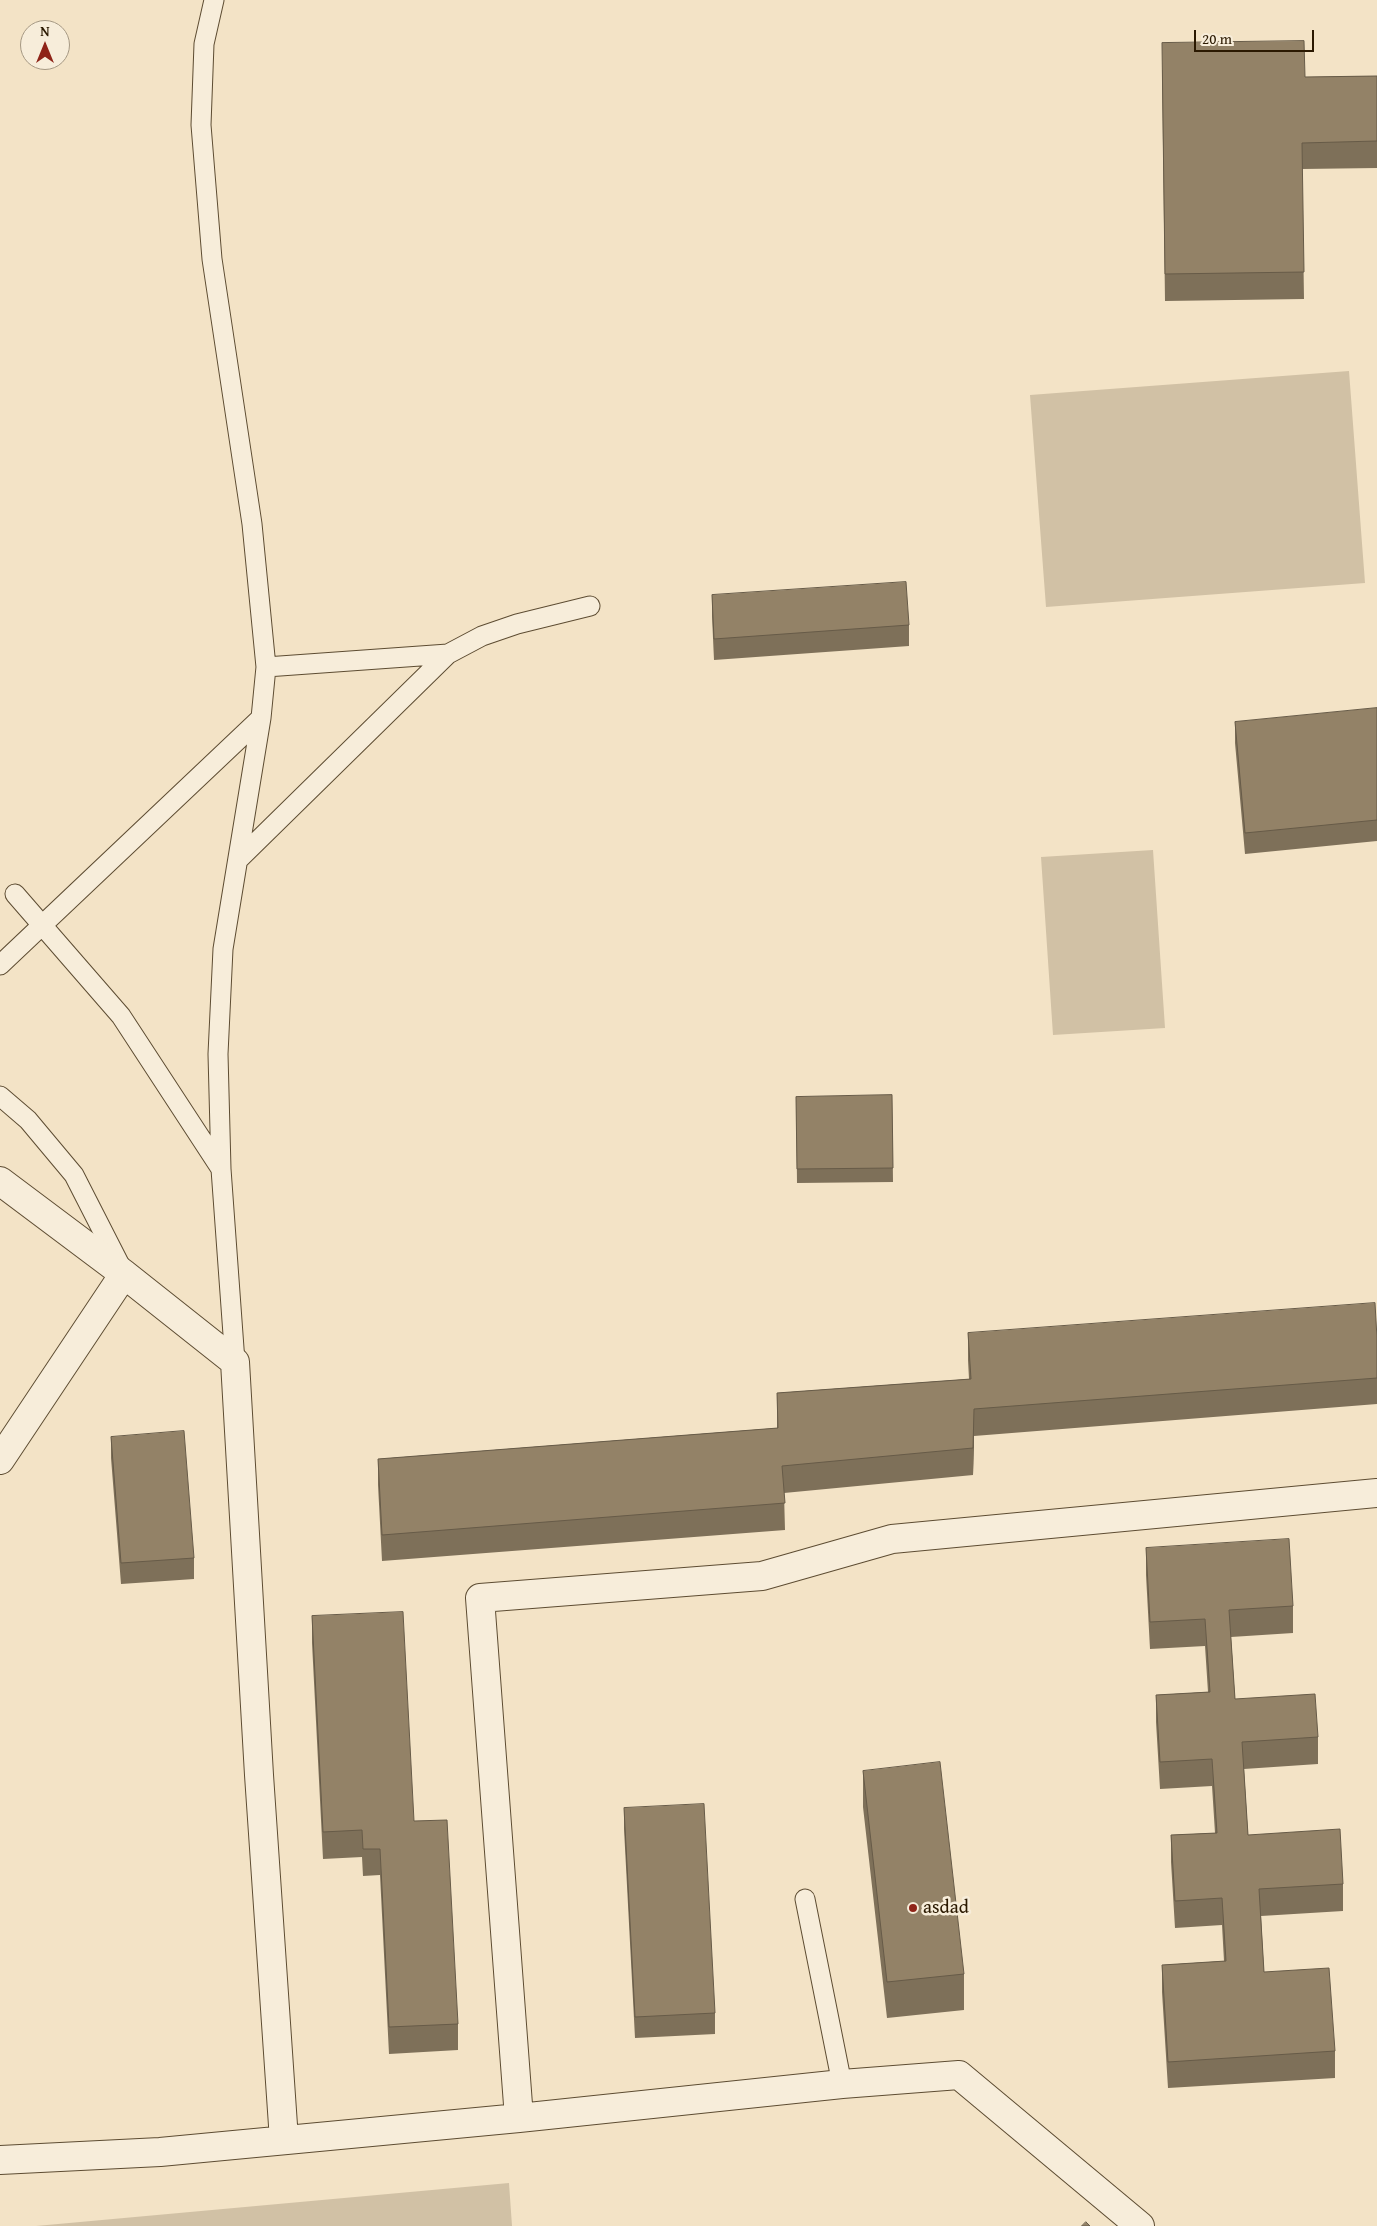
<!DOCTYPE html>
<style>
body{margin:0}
#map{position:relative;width:1377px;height:2226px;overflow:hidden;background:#f3e3c6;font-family:"Gentium Book Plus",serif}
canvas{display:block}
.north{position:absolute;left:20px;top:20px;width:50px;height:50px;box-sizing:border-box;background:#f7edda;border:1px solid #a59883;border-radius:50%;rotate:0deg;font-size:14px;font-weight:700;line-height:20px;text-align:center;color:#2b1901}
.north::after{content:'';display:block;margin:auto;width:18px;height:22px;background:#8f2418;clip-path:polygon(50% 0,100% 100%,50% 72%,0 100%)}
.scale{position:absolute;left:1194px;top:30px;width:120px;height:22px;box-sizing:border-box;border:2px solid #2b1901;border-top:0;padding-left:6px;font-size:15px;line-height:18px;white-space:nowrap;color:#2b1901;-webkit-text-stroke:4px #f7edda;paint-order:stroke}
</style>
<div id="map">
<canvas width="1377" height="2226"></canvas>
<div class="north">N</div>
<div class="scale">20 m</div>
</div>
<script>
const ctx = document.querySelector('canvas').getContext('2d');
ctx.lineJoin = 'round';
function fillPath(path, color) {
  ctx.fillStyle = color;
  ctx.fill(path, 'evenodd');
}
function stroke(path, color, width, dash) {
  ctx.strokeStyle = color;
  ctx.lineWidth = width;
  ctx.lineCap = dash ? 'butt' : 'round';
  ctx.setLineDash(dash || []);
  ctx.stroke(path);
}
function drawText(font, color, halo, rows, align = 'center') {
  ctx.font = font + ' "Gentium Book Plus",serif';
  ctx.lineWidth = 5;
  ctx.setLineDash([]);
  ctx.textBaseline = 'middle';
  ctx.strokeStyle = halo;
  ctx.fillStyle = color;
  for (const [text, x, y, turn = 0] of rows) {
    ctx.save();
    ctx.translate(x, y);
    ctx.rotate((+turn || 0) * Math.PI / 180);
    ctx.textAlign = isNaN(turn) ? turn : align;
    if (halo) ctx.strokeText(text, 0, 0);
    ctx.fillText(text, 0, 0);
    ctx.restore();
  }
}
fillPath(new Path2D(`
 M1349 371 1365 583 1046 607 1030 395Z
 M1153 850 1165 1028 1053 1035 1041 857Z
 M509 2183 512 2226H36Z`), '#d1c1a5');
const service = new Path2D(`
 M214 0 204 44 201 125 212 259 252 524 266 667 261 718 223 949 218 1054 221 1169 235 1362
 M266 667 448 654
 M238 860 448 654 482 636 517 624 590 606
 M15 894 121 1016 221 1169
 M0 965 261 718
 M0 1096 28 1120 74 1175 122 1269
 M805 1899 842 2084`);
const minor = new Path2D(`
 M0 1181 124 1274 235 1362 259 1775 284 2140
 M0 1460 124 1274
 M519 2118 480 1598 762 1576 892 1539 1377 1493
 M0 2160 160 2152 519 2118 842 2084 959 2075 1140 2226`);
stroke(service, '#5d4c32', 21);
stroke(minor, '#5d4c32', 30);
stroke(service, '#f7edda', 19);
stroke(minor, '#f7edda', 28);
fillPath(new Path2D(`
 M1162 70 1305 77 1377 76V168L1302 169 1304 299 1165 301Z
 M712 595 909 625V646L714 660 712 616Z
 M1377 708V841L1245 854 1235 743V722Z
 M892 1095 893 1182 797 1183 796 1097Z
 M968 1333 1377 1338V1404L974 1436 973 1475 784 1493 785 1530 382 1561 378 1485V1459L777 1428V1393L969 1379 968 1360Z
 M111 1437 194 1558V1579L121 1584 111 1458Z
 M1146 1548 1293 1606V1633L1231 1637 1235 1699 1318 1737V1764L1244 1769 1248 1835 1343 1884V1911L1261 1916 1264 1972 1335 2051V2078L1168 2088 1162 1992V1965L1224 1961 1222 1925 1175 1928 1171 1862V1835L1215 1833 1212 1786 1160 1789 1156 1722V1695L1208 1692 1205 1646 1150 1649 1146 1575Z
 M312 1616 414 1821 458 2024V2050L389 2054 380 1875 363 1876 362 1857 323 1859 312 1643Z
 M863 1771 964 1974V2010L887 2018 863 1807Z
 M624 1808 715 2013V2034L635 2038 624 1829Z`), '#7e7059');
fillPath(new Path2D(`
 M974 1409V1436L973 1475V1448Z`), '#675b48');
const building = new Path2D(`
 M1304 41 1305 77 1377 76V141L1302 143 1304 272 1165 274 1162 43Z
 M906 582 909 625 714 639 712 595Z
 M1377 708V820L1245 833 1235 722Z
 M892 1095 893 1168 797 1169 796 1097Z
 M1375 1303 1377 1338V1378L974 1409 973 1448 782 1466 785 1503 382 1535 378 1459 778 1428 777 1393 971 1379 968 1333Z
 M184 1431 194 1558 121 1563 111 1437Z
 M1289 1539 1293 1606 1229 1610 1235 1699 1315 1694 1318 1737 1242 1742 1248 1835 1340 1829 1343 1884 1259 1889 1264 1972 1329 1968 1335 2051 1168 2062 1162 1965 1226 1961 1222 1898 1175 1901 1171 1835 1217 1833 1212 1759 1160 1762 1156 1695 1210 1692 1205 1619 1150 1622 1146 1548Z
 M403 1612 414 1821 447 1820 458 2024 389 2027 380 1849H363L362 1830 323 1832 312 1616Z
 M940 1762 964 1974 887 1982 863 1771Z
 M704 1804 715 2013 635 2017 624 1808Z
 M1086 2222 1090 2226H1082Z`);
fillPath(building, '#938267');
stroke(building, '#675b48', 1);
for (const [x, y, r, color] of [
 [913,1908,5,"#8f2418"]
]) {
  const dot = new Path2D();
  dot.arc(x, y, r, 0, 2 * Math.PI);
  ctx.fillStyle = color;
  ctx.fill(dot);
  stroke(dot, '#f7edda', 2);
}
drawText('19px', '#2b1901', '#f7edda', [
 ["asdad",923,1908]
], 'left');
</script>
